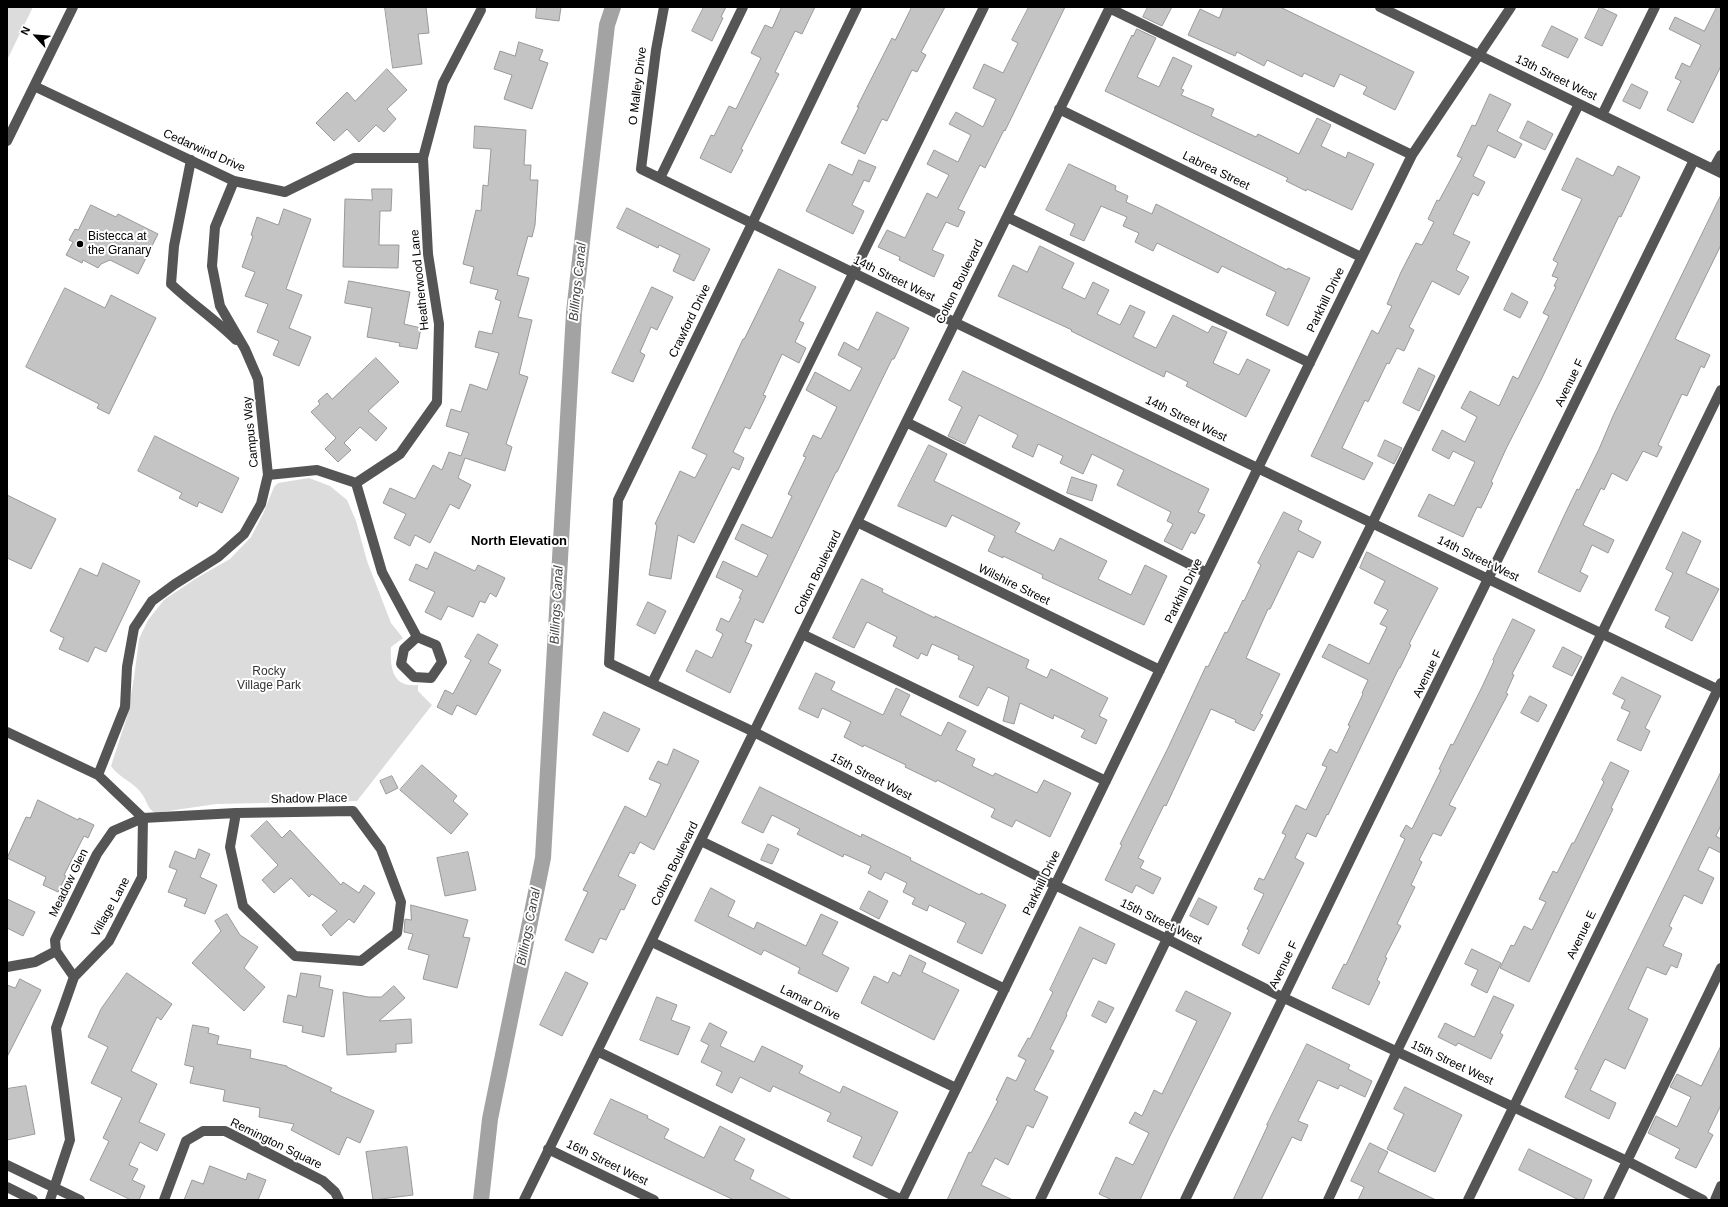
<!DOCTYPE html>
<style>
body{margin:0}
#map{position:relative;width:1728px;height:1207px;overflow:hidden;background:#fff;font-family:Arial,sans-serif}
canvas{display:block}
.frame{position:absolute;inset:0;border:8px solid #000;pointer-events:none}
.north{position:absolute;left:16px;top:16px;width:40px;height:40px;-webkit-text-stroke:3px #fff;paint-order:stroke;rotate:296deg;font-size:11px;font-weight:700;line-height:16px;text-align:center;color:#000}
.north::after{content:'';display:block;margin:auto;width:14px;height:18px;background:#000;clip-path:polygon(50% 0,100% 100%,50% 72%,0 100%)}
</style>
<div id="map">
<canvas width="1728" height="1207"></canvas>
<div class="frame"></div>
<div class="north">N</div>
</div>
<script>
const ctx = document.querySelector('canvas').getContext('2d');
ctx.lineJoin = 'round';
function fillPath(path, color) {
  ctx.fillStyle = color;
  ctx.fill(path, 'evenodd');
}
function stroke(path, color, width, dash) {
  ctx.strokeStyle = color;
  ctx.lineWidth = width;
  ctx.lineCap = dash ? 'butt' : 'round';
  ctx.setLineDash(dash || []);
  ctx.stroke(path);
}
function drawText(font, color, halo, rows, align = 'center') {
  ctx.font = font + ' Arial,sans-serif';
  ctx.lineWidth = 4;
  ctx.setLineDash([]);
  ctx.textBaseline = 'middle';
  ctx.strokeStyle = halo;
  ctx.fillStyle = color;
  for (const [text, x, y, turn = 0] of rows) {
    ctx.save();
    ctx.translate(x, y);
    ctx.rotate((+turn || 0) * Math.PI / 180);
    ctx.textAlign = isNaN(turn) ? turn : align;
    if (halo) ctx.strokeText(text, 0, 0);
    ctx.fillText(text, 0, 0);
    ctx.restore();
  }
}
fillPath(new Path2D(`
 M7 7H33L7 60Z
 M309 478 330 486 347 500 356 521 367 561 391 623 403 638 391 647C390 667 392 688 418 685V691L432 705 357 801 216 804 155 813C147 808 147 801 142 794 134 782 119 778 111 766L127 717 134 678 139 639 148 620 164 600 195 579 230 559 251 537 263 514 274 487 278 483Z`), '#dcdcdc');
stroke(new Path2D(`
 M481 1200 490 1119 543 858 574 312 607 25 613 7`), '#a3a3a3', 16);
const building = new Path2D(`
 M385 7H426L429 33 418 34 422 64 393 68Z
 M537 7H561L559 21 536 18Z
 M704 7H726L721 17 723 18 712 41 692 31Z
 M782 7H815L802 34 795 31 775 72 779 74 741 149 743 150 731 173 700 158 711 135 714 136 729 106 736 109 761 58 751 53 765 25 772 28Z
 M912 7H945L921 52 926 55 917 72 912 70 887 121 882 119 865 154 841 143 859 107H857L892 38 895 40Z
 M1029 7H1065L1005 131 1004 130 985 168 980 165 958 209 965 212 958 227 946 222 932 250 944 255 934 277 899 260 900 257 878 247 887 230 905 238 927 193 937 198 949 175 927 164 934 150 958 162 971 135 949 124 956 112 983 127 996 99 973 88 984 64 1003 73 1018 43 1012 40Z
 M1148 7H1172L1162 26 1143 17Z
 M1224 7H1280L1414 72 1395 110 1363 94 1367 87 1340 74 1334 87 1304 73 1302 77 1267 60 1264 66 1237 52 1235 56 1188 35 1200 9 1219 18Z
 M1600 7 1617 15 1602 46 1585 38Z
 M1717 7H1721V66L1693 123 1667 110 1681 81 1675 78 1682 63 1690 67 1701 45 1669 29 1675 17 1704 31Z
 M1552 26 1578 39 1568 58 1542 46Z
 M1137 29 1156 38 1137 77 1159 87 1173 57 1192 66 1181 89 1184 90 1181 95 1214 109 1211 116 1256 137 1258 134 1299 154 1317 118 1331 125 1321 146 1346 158 1348 152 1374 164 1352 210 1307 189 1306 191 1286 181 1288 178 1105 91 1132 35 1133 36Z
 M519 42 543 50 539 60 548 63 532 109 504 99 512 75 494 69 500 51 515 56Z
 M387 69 407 90 387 109 396 119 384 132 376 125 359 142 347 129 334 141 316 123 347 92 355 101Z
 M1632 84 1648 92 1640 109 1623 101Z
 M1490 94 1511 104 1497 131 1522 144 1515 158 1488 145 1473 176 1485 182 1478 196 1473 193 1453 234 1470 242 1456 270 1469 277 1459 295 1432 281 1409 327 1414 330 1404 351 1397 348 1389 364 1387 363 1368 402 1365 400 1342 448 1373 463 1364 480 1311 456 1372 330 1378 334 1392 306 1387 304 1401 272 1416 243 1422 245 1434 222 1428 219 1437 200 1439 201 1462 158 1457 156 1472 125 1475 126Z
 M1528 121 1553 134 1545 150 1520 138Z
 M475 126 526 130 524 165H531L530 180H538L535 225 532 237 528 236 517 275 529 278 518 317 532 320 519 374 528 377 506 444 512 447 505 471 465 458 458 478 471 485 459 509 450 504 430 543 415 535 410 546 394 538 406 514 383 503 390 488 415 499 433 465 442 470 449 452 461 456 469 433 446 426 451 409 461 412 470 384 487 390 499 353 475 347 479 331 492 334 501 301 495 299 498 290 470 283 474 267 463 264 476 210 481 211 483 185 488 186 491 149 474 148Z
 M1577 158 1613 176 1618 166 1640 177 1621 217 1619 216 1541 380 1506 449 1491 482 1493 483 1481 508 1477 507 1463 537 1418 516 1429 494 1454 506 1475 462 1453 451 1449 459 1432 450 1442 430 1465 442 1477 417 1461 408 1470 391 1499 406 1513 376 1518 379 1549 316 1543 313 1556 287 1554 286 1558 278 1552 276 1558 263 1553 260 1582 199 1562 190Z
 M859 160 876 167 869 182 864 180 852 205 864 211 853 234 806 211 829 164 852 175Z
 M1069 164 1116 186 1115 190 1128 196 1126 202 1152 214 1156 204 1287 270 1288 268 1310 278 1288 326 1266 315 1276 292 1222 266 1218 273 1157 243 1153 251 1135 242 1139 233 1123 226 1127 217 1101 206 1084 241 1070 235 1075 224 1046 210Z
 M372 189H392L391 211H380L379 245H399L398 268 343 267 345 199 372 200Z
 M1721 195V245L1675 339 1710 355 1704 368 1701 366 1687 396 1682 394 1658 445 1662 447 1657 457 1643 451 1627 481 1612 473 1604 490 1601 488 1583 525 1614 540 1608 553 1592 545 1580 572 1588 576 1580 592 1538 572 1564 516 1577 489 1579 490 1599 449 1613 416Z
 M91 205 116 217 118 214 158 234 138 274 110 260 101 264 98 268 83 260 82 263 66 255 73 242 69 240 75 229 78 230Z
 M627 208 710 249 694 281 673 271 680 255 659 245 658 248 617 228Z
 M284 209 311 219 286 289 302 295 289 328 311 337 299 366 273 355 279 341 257 332 268 304 245 296 255 272 242 267 253 236 251 235 257 217 278 225Z
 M1040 246 1074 263 1062 288 1085 299 1093 282 1109 290 1097 314 1120 325 1130 305 1145 312 1133 337 1156 348 1173 315 1208 333 1212 326 1227 332 1213 363 1239 375 1247 359 1270 370 1246 417 1186 386 1188 382 1166 371 1164 377 1071 331 1072 330 998 296 1013 265 1027 272Z
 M779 269 816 287 799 321 804 323 795 342 806 348 799 363 782 354 763 395 766 396 750 429 745 427 733 452 744 458 739 470 732 467 694 543 678 535 671 579 649 575 657 525 655 524 680 471 695 478 707 455 692 448 743 339H744Z
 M349 281 410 292 404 324 421 328 417 349 399 346 400 343 367 337 372 308 345 303Z
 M652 287 673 297 657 330 651 327 640 352 645 355 633 382 612 373Z
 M65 288 105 308 111 295 156 318 109 414 97 408 99 404 26 367Z
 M1512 293 1528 302 1520 318 1504 310Z
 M877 312 909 328 894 359H892L837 472H836L763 623 755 619 745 642 752 645 730 693 686 671 696 650 712 658 723 634 716 630 721 618 729 622 741 598H739L743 590 716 577 723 561 757 577 768 555 735 539 742 524 772 538 792 496 788 494 806 457 803 456 813 435 821 439 837 407 806 390 815 372 850 391 862 368 838 355 844 342 858 350Z
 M376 358 399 382 368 411 387 428 376 441 360 427 344 443 351 450 338 462 325 449 336 438 311 412 320 404 318 401 327 393 332 399Z
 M1419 368 1435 376 1419 411 1403 403Z
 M963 371 1209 489 1198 512 1205 515 1195 534 1191 532 1182 550 1164 541 1173 524 1167 521 1171 512 1117 485 1124 470 1092 454 1083 474 1060 463 1063 456 1038 444 1033 457 1012 447 1018 435 979 415 965 444 948 436 962 407 949 400Z
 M155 436 239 478 222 513 199 502 197 507 179 498 182 493 138 471Z
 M1385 440 1402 448 1394 464 1378 456Z
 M929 445 947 454 934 481 1020 523 1015 532 1054 551 1060 538 1107 561 1098 579 1131 595 1145 565 1167 576 1144 625 1042 578 1043 575 1003 556V558L988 551 995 536 952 515 946 527 898 506Z
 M1072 477 1097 485 1092 501 1067 493Z
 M7 495 56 519 31 569 7 558Z
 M1284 512 1302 521 1298 530 1321 542 1313 558 1298 551 1270 609H1268L1246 658 1280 674 1260 714 1263 715 1254 731 1235 722 1236 720 1211 709 1166 806 1164 805 1138 858 1144 861 1140 868 1161 878 1153 894 1136 885 1132 893 1105 880 1122 845 1120 844 1168 748 1206 666 1208 667 1225 632 1227 633 1243 600 1244 601 1261 565 1258 563Z
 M1683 532 1701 541 1686 573 1719 589 1692 641 1665 627 1670 617 1655 610 1673 573 1666 569Z
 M435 552 475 571 478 565 505 578 496 597 490 593 485 603 480 601 473 617 448 606 441 620 425 612 435 592 409 580 416 564 427 569Z
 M1367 552 1438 588 1409 644 1411 645 1400 668H1399L1328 815 1327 814 1316 837 1307 833 1295 858 1304 863 1259 954 1242 945 1249 930 1247 929 1264 894 1254 889 1259 878 1264 880 1286 835 1282 833 1296 805 1306 810 1327 767 1322 765 1330 749 1337 753 1350 726 1348 725 1363 694 1362 693 1368 680 1322 657 1329 644 1369 664 1387 627 1380 624 1388 610 1374 603 1385 581 1360 568Z
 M103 563 140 581 106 652 95 647 88 662 59 649 64 638 50 631 80 568 97 576Z
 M862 579 883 589 882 592 935 618V616L1029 660 1026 668 1047 678 1051 669 1108 698 1099 716 1107 720 1096 744 1081 737 1085 730 1054 715 1053 719 1020 703 1014 724 1003 721 1009 697 988 687 978 706 959 697 974 666 958 659 959 656 932 644 927 656 921 653 918 659 893 646 897 637 867 622 854 648 833 638Z
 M648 602 666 611 655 634 637 625Z
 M1513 619 1535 630 1512 674 1514 675 1506 693 1508 694 1449 805 1456 808 1449 821 1441 836 1433 833 1419 860 1422 862 1411 885 1415 887 1397 924 1401 926 1385 957 1387 958 1377 980 1380 982 1369 1005 1332 988 1344 964 1346 965 1405 839 1400 836 1406 825 1412 829 1441 770 1439 769 1451 744 1453 745 1482 687 1494 661 1493 660Z
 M478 634 498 645 488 663 501 670 476 715 457 705 452 715 437 707 445 690 453 694 471 660 465 657Z
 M1563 647 1582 657 1572 676 1553 667Z
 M816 673 835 682 831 690 883 715 896 688 910 695 900 715 941 736 948 722 966 731 956 750 975 759 972 766 993 776 995 773 1037 793 1044 780 1071 793 1050 837 1016 820 1012 827 991 817 995 809 937 780 936 782 905 767 906 765 864 745 863 747 844 737 851 722 822 708 818 718 799 709Z
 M1622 677 1661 696 1645 728 1650 731 1641 751 1617 740 1630 712 1621 708 1625 700 1613 694Z
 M1530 696 1547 705 1538 722 1521 713Z
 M604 712 640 729 628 752 593 735Z
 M674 749 699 761 654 850 640 842 634 854 630 852 618 876 636 885 624 910 621 909 606 940 600 938 593 953 565 940 588 892 583 890 625 806 646 817 661 784 649 779 658 761 667 765Z
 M1611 762 1629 771 1611 808 1613 809 1529 982 1500 968 1511 945 1514 946 1524 926 1532 930 1546 902 1539 899 1553 871 1557 873 1572 843H1574L1604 782 1602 780Z
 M422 765 457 796 453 801 468 814 451 834 400 790Z
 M1721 772V825L1716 836 1721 839V853L1709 847 1698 870 1714 878 1702 904 1684 895 1669 926 1672 928 1663 946 1682 954 1677 968 1671 965 1666 975 1647 967 1637 989 1628 1009 1648 1019 1625 1069 1605 1059 1590 1090 1616 1103 1609 1119 1565 1097 1578 1070 1575 1069Z
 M392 776 398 788 386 794 380 781Z
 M760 787 861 837 862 834 911 858 910 860 980 895 981 893 1006 905 982 954 957 942 966 923 929 905 927 911 912 904 915 898 903 892 907 883 885 872 881 880 868 873 871 866 844 854 843 857 797 834 800 829 772 815 763 833 742 823Z
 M38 800 78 820 79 818 94 825 88 838 84 836 64 875 66 876 58 892 43 885 46 877 7 858 26 817 30 818Z
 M267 821 282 838 290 830 341 885 343 882 359 893 364 885 375 893 354 923 349 919 331 936 322 925 337 911 312 894 309 897 291 878 274 893 262 880 278 865 251 836Z
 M768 844 779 849 772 864 761 860Z
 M199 849 210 854 200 877 217 885 205 914 184 906 187 899 168 892 177 870 169 867 175 851 195 859Z
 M468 852 476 890 445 896 437 858Z
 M711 888 735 901 728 916 754 929 757 922 806 946 821 914 838 922 822 954 849 968 837 992 798 973 800 968 764 950 761 955 695 921Z
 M869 891 888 901 879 919 860 909Z
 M1199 898 1217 907 1208 925 1190 916Z
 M7 899 35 912 23 936 7 928Z
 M411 905 468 920 463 937 470 938 457 988 423 979 429 955 408 949 413 934 404 932 405 919 411 920Z
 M227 914 240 935 258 947 244 968 265 987 244 1011 192 963 221 931 215 921Z
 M1080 927 1115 944 1106 964 1093 958 1066 1014 1067 1015 1050 1049 1054 1051 1034 1090 1048 1097 1033 1128 1027 1125 1008 1165 995 1158 981 1185 1013 1200H947L969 1152 971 1153 998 1101 996 1100 1007 1077 1016 1081 1026 1060 1018 1056 1028 1038 1030 1039 1053 992 1050 990Z
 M1472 949 1501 963 1487 993 1471 985 1478 970 1465 964Z
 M910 955 926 963 922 972 959 990 934 1040 861 1003 874 976 888 983 893 972 900 976Z
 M566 972 588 983 562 1036 540 1025Z
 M127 973 172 1004 161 1020 157 1017 131 1071 157 1084 139 1122 165 1134 157 1151 140 1142 129 1165 138 1169 132 1180 145 1186 139 1200H131L90 1180 109 1141 103 1138 122 1098 91 1083 108 1047 88 1037 101 1009Z
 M301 973 321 976 319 987 333 990 324 1037 302 1032 303 1026 283 1022 288 995 296 997Z
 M20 979 41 990 7 1057V985L15 988Z
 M394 986 405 998 379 1021 411 1019 412 1043 396 1044V1052L347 1055 343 992 368 997H381Z
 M1186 991 1231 1013 1169 1138 1140 1200H1112L1099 1194 1116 1157 1133 1165 1149 1133 1129 1123 1135 1112 1142 1116 1154 1090 1162 1094 1197 1021 1176 1011Z
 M1494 996 1514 1005 1500 1033 1503 1035 1491 1059 1458 1043 1456 1046 1438 1037 1445 1023 1474 1037Z
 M657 997 677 1005 671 1020 690 1027 678 1055 640 1040Z
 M1099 1001 1114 1008 1106 1023 1092 1016Z
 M710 1023 727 1032 720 1046 754 1062 762 1046 803 1066 799 1073 840 1093 843 1086 898 1112 872 1166 853 1157 862 1137 827 1121 831 1113 773 1086 770 1092 740 1077 732 1093 716 1085 722 1072 701 1062 709 1045 701 1041Z
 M193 1025 209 1028 208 1033 219 1036 217 1044 251 1050 250 1058 287 1066V1067L332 1088 330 1091 374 1111 360 1143 347 1137 339 1155 291 1130 294 1124 259 1117 260 1108 223 1101 225 1090 190 1083 194 1067 185 1065Z
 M1307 1044 1350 1065 1348 1069 1372 1081 1365 1097 1340 1085 1338 1089 1318 1080 1298 1121 1308 1125 1301 1141 1292 1137 1261 1200H1233L1268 1125H1267Z
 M1721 1046V1105L1708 1132 1713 1135 1696 1168 1675 1158 1680 1149 1648 1133 1656 1116 1677 1127 1691 1097 1670 1087 1677 1074 1701 1086Z
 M26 1086 35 1134 7 1140V1089Z
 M1405 1087 1462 1115 1435 1172 1387 1149 1404 1114 1394 1109Z
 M611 1099 648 1116 647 1118 669 1129 664 1138 704 1158 720 1126 745 1139 734 1160 754 1170 750 1179 792 1200H734L594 1134Z
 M1370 1143 1388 1152 1378 1172 1436 1200H1358L1364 1187 1351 1181Z
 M407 1147 413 1195 373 1200 366 1152Z
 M1529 1149 1592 1180 1583 1200H1579L1519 1170Z
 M210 1166 246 1180 248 1173 266 1180 258 1200H184L192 1180 203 1184Z`);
fillPath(building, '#c4c4c4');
stroke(building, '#999', 1);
stroke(new Path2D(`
 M664 7 656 50 641 169 954 322 1721 691
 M857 7 618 500 609 663 754 732 1055 885 1167 939 1282 997 1627 1161 1703 1200
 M1380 7 1721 173
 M1109 8 1412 155
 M34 86 234 181 285 192 354 158H423
 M1059 109 1361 257
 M1602 115 1655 7
 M7 141 73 7
 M191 160 174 246 171 284C192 304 216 320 236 340
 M1713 169 1721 155
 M660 178 743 7
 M1007 217 1310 363
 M906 422 1207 573
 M268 475 317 470 356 483 382 572 417 637 436 645 442 662 431 678 414 677 401 664 404 649 417 637
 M356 483 400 454 437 402 439 324 428 254 423 158 443 83 481 10
 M857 522 1160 670
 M802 634 1106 781
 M652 683 984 7
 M7 732 98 775 143 818 142 877 109 941 74 977 56 1028 70 1140 50 1200
 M98 775 125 707 127 667 134 628 152 601 175 584 218 557 244 534 261 504 268 475 258 379 245 349 220 306 212 266 215 227 234 181
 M353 811 381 849 401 902 397 933 361 961 295 956 243 906 230 847 236 813Z
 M701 841 1005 989
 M652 942 956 1088
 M7 967 35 962 56 951
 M74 977 56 951 55 940 97 854 113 831 143 818 236 813
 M597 1051 902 1200
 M548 1149 654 1200
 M7 1165 80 1200
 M7 1187 33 1200
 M164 1200 186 1141 203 1131H225L323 1181 335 1192 339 1200
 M524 1200 1110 7
 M902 1200 1258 468 1412 155 1511 7
 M1040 1200 1167 939 1579 104
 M1185 1200C1352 852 1524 507 1694 160
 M1328 1200 1397 1051 1721 390
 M1468 1200 1721 683
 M1608 1200 1721 968
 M1715 1200 1721 1186`), '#555', 10);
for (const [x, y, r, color] of [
 [80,244,4,"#000"]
]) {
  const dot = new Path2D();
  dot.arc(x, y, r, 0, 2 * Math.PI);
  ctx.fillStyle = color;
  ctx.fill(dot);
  stroke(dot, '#fff', 1.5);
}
drawText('12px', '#000', '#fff', [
 ["13th Street West",1556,78,26],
 ["O Malley Drive",638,86,-83],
 ["Cedarwind Drive",204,151,24],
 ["Labrea Street",1216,171,26],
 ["14th Street West",894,279,26],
 ["Heatherwood Lane",420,280,-96],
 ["Colton Boulevard",960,282,-64],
 ["Parkhill Drive",1326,300,-64],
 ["Crawford Drive",690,321,-64],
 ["Avenue F",1570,383,-64],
 ["14th Street West",1186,419,26],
 ["Campus Way",251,432,-96],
 ["14th Street West",1478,559,26],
 ["Colton Boulevard",818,573,-64],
 ["Wilshire Street",1014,585,26],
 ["Parkhill Drive",1184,591,-64],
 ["Avenue F",1428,674,-64],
 ["15th Street West",871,777,27],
 ["Shadow Place",309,799,-1],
 ["Colton Boulevard",675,864,-64],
 ["Meadow Glen",69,883,-64],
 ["Parkhill Drive",1042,883,-64],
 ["Village Lane",111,907,-61],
 ["15th Street West",1161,922,26],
 ["Avenue E",1582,935,-64],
 ["Avenue F",1284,965,-64],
 ["Lamar Drive",810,1003,26],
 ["15th Street West",1452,1063,25],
 ["Remington Square",276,1144,26],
 ["16th Street West",607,1163,26]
]);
drawText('12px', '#000', '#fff', [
 ["Bistecca at",88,237],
 ["the Granary",88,251]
], 'left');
drawText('12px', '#333', '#fff', [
 ["Rocky",269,672],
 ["Village Park",269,686]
]);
drawText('italic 13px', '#444', '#fff', [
 ["Billings Canal",578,282,-84],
 ["Billings Canal",557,605,-87],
 ["Billings Canal",529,927,-79]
]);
drawText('bold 13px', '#000', '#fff', [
 ["North Elevation",519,541]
]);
</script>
